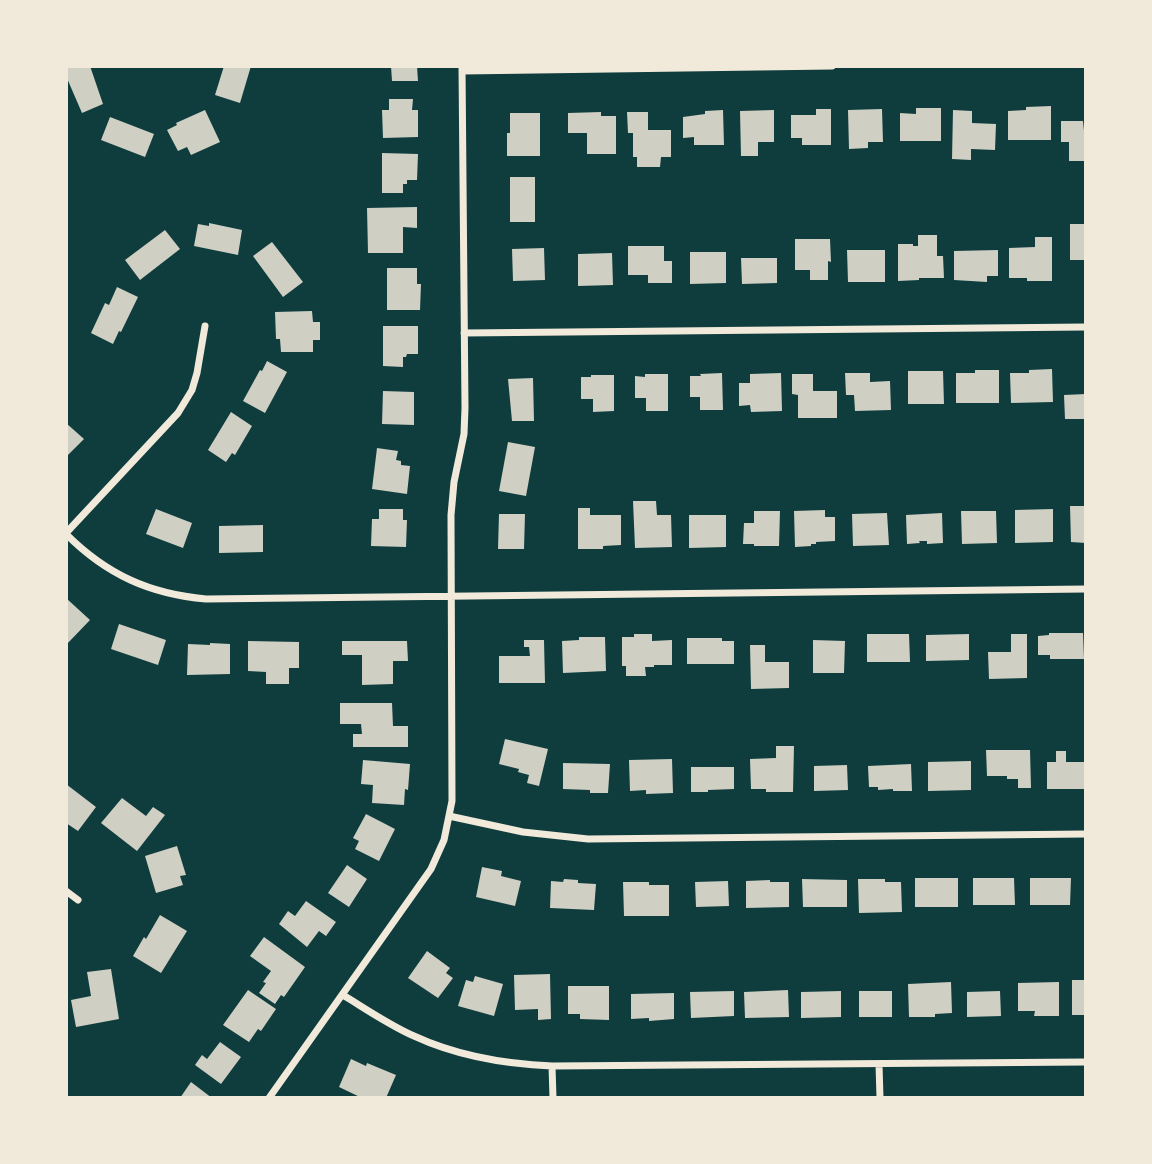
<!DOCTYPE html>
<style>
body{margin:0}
#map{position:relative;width:1152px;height:1164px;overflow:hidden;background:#0f3d3e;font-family:Merriweather,serif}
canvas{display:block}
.frame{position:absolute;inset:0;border:68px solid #f1e9da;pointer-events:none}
</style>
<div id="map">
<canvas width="1152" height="1164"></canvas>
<div class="frame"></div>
</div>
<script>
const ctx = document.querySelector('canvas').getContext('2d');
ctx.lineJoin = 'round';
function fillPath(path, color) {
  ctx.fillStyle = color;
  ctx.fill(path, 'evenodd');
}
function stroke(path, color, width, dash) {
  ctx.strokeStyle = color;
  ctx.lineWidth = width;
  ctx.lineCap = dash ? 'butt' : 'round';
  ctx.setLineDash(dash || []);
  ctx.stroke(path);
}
fillPath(new Path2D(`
 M70 66H90L103 104 82 113 66 76V68Z
 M224 66H251L240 103 215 95Z
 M391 66H417L418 81H392Z
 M389 99H413L412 110H418V137L383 138 382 110H389Z
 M1051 106V140H1008V111L1026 110V107Z
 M916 108H941V141H900V113L916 114Z
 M816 109H831V145H802V138H791V115H816Z
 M882 109 883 142H868V148L849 149 848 110Z
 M205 110 220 142 191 155 187 147 178 151 167 130 177 125 176 123Z
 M723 110 724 145H694V137L683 138V117L705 114V111Z
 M774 110V142H758V156H741L740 111Z
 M953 110 972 111V123L996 124 995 150 971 149V160L952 159Z
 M601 112V116H616V154H587V133H568V113Z
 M627 112H648V130H671V157H661L660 167H637V157H633V133H628Z
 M510 113H540V156H507V133H510Z
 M110 117 154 134 145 157 101 140Z
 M1061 121H1083L1084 131H1086V161H1069V142H1061Z
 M382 153 418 154 417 180H407V184H403V193H382Z
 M510 177H535V222H510Z
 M417 207V228L403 227V253H368L367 208Z
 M209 223 242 230 238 255 194 246 198 224 209 226Z
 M1070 224H1086V260H1070Z
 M165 230 180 249 140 280 125 260Z
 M918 235H937V256H943L944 278H919V280L898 281V244H913V246H918Z
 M1035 237H1052V281H1027V278H1009V248L1035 247Z
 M795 239H830L831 262 828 261V280H810V270H795Z
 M272 242 303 282 283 297 253 256Z
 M628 246H664V261H672V283H648V275H628Z
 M544 248 545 280 513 281 512 249Z
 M847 250H885V282H848Z
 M998 250V276H987V282L954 280V251Z
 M690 252H726V283L690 284Z
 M612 253 613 285 578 286V254Z
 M741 258H777V283L742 284Z
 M387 268H417V284H421L420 310H387Z
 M117 287 138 297 121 332 119 331 113 344 91 333 105 303 109 305Z
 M312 311 313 322H320V340H313V352H281L280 339H276L275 312Z
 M383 326H418V354H407L406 357H403V367L383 366Z
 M267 361 287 372 265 413 243 401 260 370 262 371Z
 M1052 369 1053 402 1011 403 1010 373H1029V370Z
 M975 370H999V403H956V373H975Z
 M908 371H943L944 404H908Z
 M722 373 723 410H700V397H690V376H701L700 374Z
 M781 373 782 411 751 412 750 405 739 406V383H750V374Z
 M845 373H870V382L890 381 891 410 855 411 854 395H846Z
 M645 374H668V411H646V398H635V376L645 377Z
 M792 374H813V391H837V418H798V395L792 394Z
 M591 375H614V411L593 412V399H581V377H591Z
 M533 378 534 421H512L508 379Z
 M383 391 414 392V425L382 424Z
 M1086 394V419H1065L1064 395Z
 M231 412 252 426 235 455 232 453 226 462 208 450Z
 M66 423 84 439 66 457Z
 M508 442 535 447 526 496 499 491Z
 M377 448 398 451 396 460 401 461V465L410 466 407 494 372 489Z
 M633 501H656L657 515H671L672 547 635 548Z
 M1070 506H1086V543L1071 542Z
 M578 508H590V515H621V545L603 546V549H578Z
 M156 509 192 523 183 548 146 534Z
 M379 509H403V520H407L406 547 371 546 372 519H379Z
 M1053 509V542L1015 543V510Z
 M825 510V517H835V541L816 542V544H811V546L795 547 794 511Z
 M754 511H780L779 546H754V544H743L744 523H754Z
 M961 511H996L997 543 962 544Z
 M887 513 889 545 853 546 852 514Z
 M942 513 943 543 927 544V541H919L920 543 907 544 906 515Z
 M499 514H525L524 549H498Z
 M689 515H726V547L689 548Z
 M263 525V552L219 553V526Z
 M66 598 90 620 66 645Z
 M119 624 166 640 158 665 111 649Z
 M1049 633H1083L1084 659H1050V655H1038V636L1049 635Z
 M634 634H652V641L672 640V665H654V667H645L646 676H626V666H622V637H634Z
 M867 634H909L910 662H867Z
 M969 634V660L926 661V635Z
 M1011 634H1027V678L989 679 988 652H1011Z
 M579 637H605L606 671 563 673 562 641 579 640Z
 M687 638H722V641H734V664H687Z
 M524 640H544L545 683H499V656H530L529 647H524Z
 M813 640 845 641 844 673H813Z
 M248 641 299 642V668H289V684H266V672L248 671Z
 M342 641H407L408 661H393V684L362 685V655H342Z
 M210 643 230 644V674L187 675 188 644 210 645Z
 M750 645H765V662H789V688L751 689Z
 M340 703H392L393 726H408V747H353V734H362L361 724H340Z
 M505 739 548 749 539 786 527 783 529 775 518 772 519 769 499 764Z
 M776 746H794L793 792H766V789H751L750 759 776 758Z
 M986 750H1030L1031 788H1018V779H1007V776H987Z
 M1056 751H1066V762H1086V789H1047V762H1056Z
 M672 759 673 793 646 794V790L630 791 629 760Z
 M363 760 410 764 408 790 405 789 404 805 372 803 373 785 361 784Z
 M971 761V790L928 791V762Z
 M563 763 610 764 608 793H590V790L563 789Z
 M911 764 912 791H893V789L878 790V787H869L868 766Z
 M847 765 848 790 814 791V766Z
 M691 767H734V789L708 790V792H691Z
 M66 784 96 807 78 831 66 823Z
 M122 798 146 816 153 807 165 815 137 851 101 823Z
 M366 814 395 829 379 861 355 849 359 841 353 838Z
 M177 846 186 875 180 876 183 885 156 893 145 856Z
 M347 865 367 879 349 907 328 893Z
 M482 867 502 871 501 876 521 881 515 906 476 897Z
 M915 878H958V907H915Z
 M973 878H1014L1015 905H973Z
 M1030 878H1071L1070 905H1030Z
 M564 879 578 880V883L596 884 594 910 550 908 551 881 563 882Z
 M802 879 847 880V907H803Z
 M858 879H885V882H901L902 912 859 913Z
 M770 880V882H789V907L746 908V881Z
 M728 881 729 906 696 907 695 882Z
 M623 882H649V885H669V916H624Z
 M306 901 336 922 326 936 319 931 307 947 279 924 288 911 295 916Z
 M160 915 187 931 161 973 133 956 144 937 146 939Z
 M264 937 305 967 284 997 281 995 275 1004 259 993 266 983 263 982 271 971 250 956Z
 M427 951 450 968 446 973 453 978 438 998 408 978Z
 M111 969 119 1019 76 1027 71 1000 91 996 87 972Z
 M550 974 551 1019 538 1020V1009L515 1010 514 975Z
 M475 976 503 984 494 1016 458 1006 466 980 473 982Z
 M1072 980H1086V1015H1072Z
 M951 982 952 1013 935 1014V1017H909L908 984Z
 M1059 982V1016H1034L1035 1011H1018V983Z
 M568 986H609V1020L580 1019V1014H568Z
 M248 990 276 1009 261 1031 258 1029 249 1042 223 1025Z
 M788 990 789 1017 745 1018 744 992Z
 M734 991V1016L691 1018 690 992Z
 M841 991V1017L801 1018V992Z
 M859 991H892V1017H859Z
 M1000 991 1001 1016 967 1017V992Z
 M674 993V1019L649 1021V1018L631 1019V994Z
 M220 1042 241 1057 221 1084 195 1065 202 1055 207 1059Z
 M351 1059 366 1066 367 1063 396 1075 386 1098H362L339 1087Z
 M191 1082 212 1098H180Z`), '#cfcfc3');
stroke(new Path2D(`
 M462 71 832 66
 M464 333 1086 327
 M66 533 178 413 192 390 197 373 205 326
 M66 534C107 575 150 594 206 599L1086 589
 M449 816 523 832 588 839 1086 834
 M66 891 78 900
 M343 995C366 1009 389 1025 414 1036 457 1056 505 1064 552 1066L1086 1062
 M879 1064 880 1098
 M552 1066 553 1098
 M269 1098 431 869 444 840 452 801 451 515 454 482 464 434 465 408 462 66`), '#f1e9da', 7);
</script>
